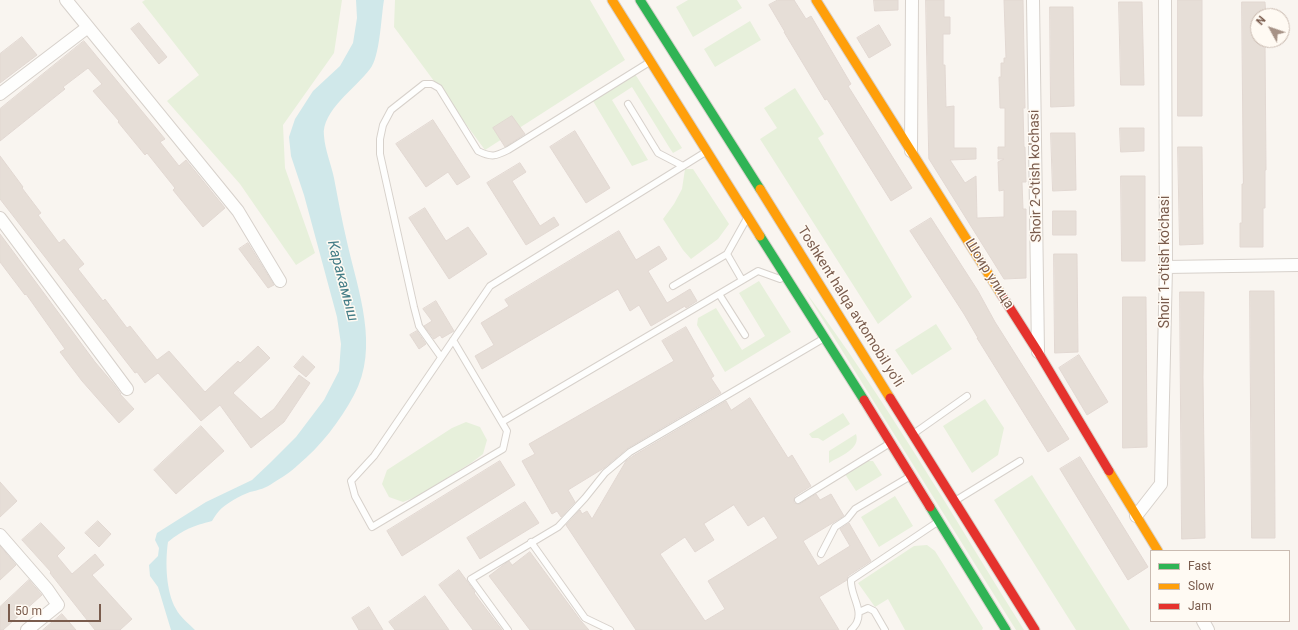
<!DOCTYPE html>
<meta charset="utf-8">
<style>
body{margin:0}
#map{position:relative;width:1298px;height:630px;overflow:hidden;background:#f9f5f0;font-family:Roboto,sans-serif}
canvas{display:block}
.legend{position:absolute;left:1150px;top:550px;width:140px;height:72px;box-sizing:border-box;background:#fffaf3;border:1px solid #cabbb1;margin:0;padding:5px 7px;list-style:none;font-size:12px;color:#7a5c4d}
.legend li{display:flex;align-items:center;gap:8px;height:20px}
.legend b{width:20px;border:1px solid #cabbb1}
.north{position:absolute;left:1250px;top:8px;width:40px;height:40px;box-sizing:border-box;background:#fffaf3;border:1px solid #cabbb1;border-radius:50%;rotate:310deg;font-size:11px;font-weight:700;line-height:16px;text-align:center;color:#7a5c4d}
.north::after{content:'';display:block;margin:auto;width:14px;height:18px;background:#a69286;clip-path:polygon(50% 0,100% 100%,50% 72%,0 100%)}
.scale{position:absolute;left:8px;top:604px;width:93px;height:18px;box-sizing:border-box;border:2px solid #7a5c4d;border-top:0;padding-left:5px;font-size:12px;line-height:14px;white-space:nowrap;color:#7a5c4d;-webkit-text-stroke:3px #fffaf3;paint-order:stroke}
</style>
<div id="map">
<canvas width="1298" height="630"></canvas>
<ul class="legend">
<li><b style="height:5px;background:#30b455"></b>Fast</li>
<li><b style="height:5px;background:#ff9f0a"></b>Slow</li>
<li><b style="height:5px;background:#e5322d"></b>Jam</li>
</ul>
<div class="north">N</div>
<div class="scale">50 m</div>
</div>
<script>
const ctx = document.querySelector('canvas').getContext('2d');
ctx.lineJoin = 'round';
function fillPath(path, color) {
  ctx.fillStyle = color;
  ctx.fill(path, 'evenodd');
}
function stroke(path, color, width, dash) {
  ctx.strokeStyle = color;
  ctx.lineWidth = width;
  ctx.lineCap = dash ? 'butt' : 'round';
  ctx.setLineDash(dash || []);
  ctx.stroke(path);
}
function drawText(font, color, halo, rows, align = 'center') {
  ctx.font = font + ' Roboto,sans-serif';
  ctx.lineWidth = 3;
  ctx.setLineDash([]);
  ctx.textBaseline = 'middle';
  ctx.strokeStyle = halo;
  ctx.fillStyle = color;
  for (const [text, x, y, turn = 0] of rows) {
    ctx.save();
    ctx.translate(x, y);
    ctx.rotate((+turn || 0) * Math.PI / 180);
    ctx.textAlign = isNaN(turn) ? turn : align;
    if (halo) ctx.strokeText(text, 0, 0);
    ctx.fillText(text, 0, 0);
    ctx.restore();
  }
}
fillPath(new Path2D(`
 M145 0H342L334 53 283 125 285 168 315 253 296 265 240 184 167 101 199 75 142 2Z
 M395 0H590L625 60 485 150 394 27Z
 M688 0H737L742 8 693 37 676 7Z
 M750 21 761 40 715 67 704 49Z
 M635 74 682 148 673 153 669 147 632 87 612 100 648 160 632 166 593 101Z
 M795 88 824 134 818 138 912 297 878 324 760 139 777 128 764 108Z
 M685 169H693L729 224 718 239 691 259 683 250 663 219 674 204 682 189Z
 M759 281 791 332 725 372 697 325 698 318 716 308 742 350 765 336 739 293Z
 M805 291C885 399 953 516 1024 630H1016Z
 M936 324 952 349 912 375 895 350Z
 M985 399 1004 428 998 455 972 473 943 426Z
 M843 413 850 424 823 441 818 438H812L809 434Z
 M466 422 480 427 487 440 483 454 471 463 418 496 403 502 389 497 382 484 387 470 452 428Z
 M856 434C861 449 840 456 829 463V451Z
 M866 461H873L882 475 856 491 845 474Z
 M1032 475 1130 630H1076L994 500Z
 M895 496 913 526 879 547 861 517Z
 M927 545 935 551 983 628 982 630H905L888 599 875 607 858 583 914 546Z`), '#e7f0db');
fillPath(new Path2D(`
 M356 0H384C381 17 380 57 370 69 356 88 321 111 324 136 325 150 331 164 334 178 338 199 342 221 347 242 358 291 380 347 354 395 340 421 321 446 298 465 291 472 281 478 273 483 266 488 259 490 250 492 241 495 225 504 219 511 216 514 214 518 212 521 193 526 184 529 168 542 165 562 166 592 176 609 180 617 189 624 195 630H171L158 587 150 576 149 565 158 556 159 548 155 540 157 533 206 502 252 480 271 462 296 437 324 400 339 371 341 344 337 317 304 195 291 156 289 137 295 119 313 91 340 66 353 43 357 18Z`), '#d0e8ea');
const building = new Path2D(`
 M778 0H794L806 19 811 16 851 84 848 86 912 188 891 201 827 99 825 100 784 32H785L769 5Z
 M874 0H898V10L875 11Z
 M926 0H944V17H950V34H943V65H945L946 107 954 106V148H976V159L950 160 965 183 976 176 977 218 1004 217V190L999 191 998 162 1004 159H998V147H1005V108H1000L999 77H1001V63H1004V58H1006L1004 0H1023L1025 108H1023L1024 147H1025L1026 182H1022L1023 209H1026V278L1004 279 929 159Z
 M1178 0H1202V116H1178Z
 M1119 2H1142L1144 85H1121Z
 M1242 2H1265L1266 16H1258V40H1265L1266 170H1265V208H1263V247H1240V223H1242V184H1243Z
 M1050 7H1073L1074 106 1051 107Z
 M139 23 167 57 159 64 131 29Z
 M879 25 891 45 869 58 857 38Z
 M22 37 37 55 0 83V54Z
 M84 41 165 139 160 142 179 166 186 160 225 208 203 227 173 190 175 188 147 153 145 155 118 122 119 121 93 91 102 84 88 68 63 87 65 89 0 141V109Z
 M512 116 525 134 505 147 493 128Z
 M433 120 470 177 457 185 448 172 426 187 396 144Z
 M1120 128H1144V151L1121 152Z
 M575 131 610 188 586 203 550 147Z
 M1051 133H1075L1076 190 1053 191Z
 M1178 147H1202L1203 244 1180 245Z
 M0 156 23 187 22 188 41 213 38 215 59 243 64 239 84 264 78 269 103 301 105 299 127 328 130 326 157 360 169 351 205 392 238 361 240 363 258 346 270 358 233 393 261 419 274 409 299 375 310 383 284 422 251 448 220 405 201 421 158 373 145 383 137 372 135 373 0 199Z
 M520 163 526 172 512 181 540 226 554 217 559 225 526 245 487 183Z
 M1121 176H1145V261H1122Z
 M425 208 446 241 468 227 487 254 449 279 409 218Z
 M1053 211H1076V235H1053Z
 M931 218 978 291 995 322 1069 439 1048 452 977 338H978L964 314 910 231Z
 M619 231 636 260 659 246 667 259 648 271 667 303 690 289 697 301 686 308 685 306 651 326 639 305 630 311 618 289 482 369 475 356 494 345 481 323 509 306 505 300Z
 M0 234 95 362 112 382 121 394H120L134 409 119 423 82 381 60 352 65 349 26 294 25 295 0 262Z
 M248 243 274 285 268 288 239 249Z
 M1054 254H1077L1078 352 1055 353Z
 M1250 291H1274L1275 538H1252Z
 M1180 292H1204L1203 377 1205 538 1182 539Z
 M1123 297H1146L1147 447 1123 448Z
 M436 301 454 331 442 338 440 335 434 339 424 326 432 321 423 309Z
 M686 327 714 376 711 378 721 393 628 448 604 468 568 490 575 502 561 517 557 511 552 514 522 461 535 454 529 444 674 361 662 341Z
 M417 331 426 344 419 349 410 335Z
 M1079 355 1108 402 1087 415 1059 368Z
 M303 356 315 367 306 377 294 367Z
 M750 398 788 458 792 455 811 486 795 496 794 500V503L798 504H800L816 494 820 500 831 494 844 516 803 541 818 566 850 546 840 529 849 523 871 561 848 576 847 580 819 597 839 630H636L566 525 580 510 582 514 587 511 592 519 626 461 633 456 726 401 731 410ZM734 505 748 526 764 516 778 538 708 581 725 609 705 621 660 554 685 537 695 552 714 540 704 524Z
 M201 426 224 451 176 494 154 470Z
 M1080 457 1148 567 1128 580 1060 469Z
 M500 461 515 485 402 556 387 531Z
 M0 482 17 501 0 517Z
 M525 502 539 523 480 559 467 538Z
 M98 521 111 534 99 547 85 533Z
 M41 523 65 548 57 556 72 574 95 554 104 565 92 575 132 619 120 630H95L50 573 51 572 22 540Z
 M0 546 16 565 0 580Z
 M530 552 581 621 589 630H530L489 576 506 563 509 561 512 565Z
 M459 570 475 592 474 593 502 630H473L439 585Z
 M29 580 42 595 3 630H0V607Z
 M425 596 449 630H395L389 622Z
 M369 607 383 630H359L352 618Z
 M62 614 76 630H43Z`);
fillPath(building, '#e6ded7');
stroke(building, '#e2d8d2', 1);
const lane = new Path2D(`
 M628 104 658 153 683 166
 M742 280 727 254 746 220
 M673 286 727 254
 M719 294 745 335
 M453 340 507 431 503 449 372 527 355 496 351 481 374 456 490 286 704 153
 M441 357 419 326 414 307 380 154V139L383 125 391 110 424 84H432L439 88 478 151C492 158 496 156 508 150L648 63
 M502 422 758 271 780 279
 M916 432 967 396
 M958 499 1020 461
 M798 500 887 445
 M531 542 585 618 610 630
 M821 554 835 527 847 519 855 509 909 477
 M859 612 868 608 874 611 885 630
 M508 630 471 579 558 527 585 498 605 473 630 452 821 340
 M851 630C853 628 856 625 857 622 863 609 850 594 851 580L936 523`);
const street = new Path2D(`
 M66 0 238 211 280 281
 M1033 0 1038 352
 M0 94 88 27
 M911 151 912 0
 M0 218 127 389
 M1166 267 1298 265
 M1136 516 1161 484 1166 267 1165 0
 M0 535 47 589 58 605 27 630
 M1203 621 1208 630`);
const fast = new Path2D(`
 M640 0 760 189
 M760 236 864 400
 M930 507 1006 630`);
const slow = new Path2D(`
 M612 0 760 236
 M816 0 1001 294
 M760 189 890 398
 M1109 471 1158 551`);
const jam = new Path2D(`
 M1001 294 1038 352 1109 471
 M890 398 1035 630
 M864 400 930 507`);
stroke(lane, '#d7d1cb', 8);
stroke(street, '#d7d1cb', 14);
stroke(fast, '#d9d2cb', 11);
stroke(slow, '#d9d2cb', 11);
stroke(jam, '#d9d2cb', 11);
stroke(lane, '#fefefd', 6);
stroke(street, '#fefefd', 12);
stroke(fast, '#30b455', 9);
stroke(slow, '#ff9f0a', 9);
stroke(jam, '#e5322d', 9);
drawText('14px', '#7a5c4d', '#fffaf3', [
 ["Shoir 2-o'tish ko'chasi",1036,176,-91],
 ["Shoir 1-o'tish ko'chasi",1165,262,-90],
 ["Шоир улица",989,274,58],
 ["Toshkent halqa avtomobil yo'li",850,307,58]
]);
drawText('italic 15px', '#437c86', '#fffaf3', [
 ["Каракамыш",342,281,75]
]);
</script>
